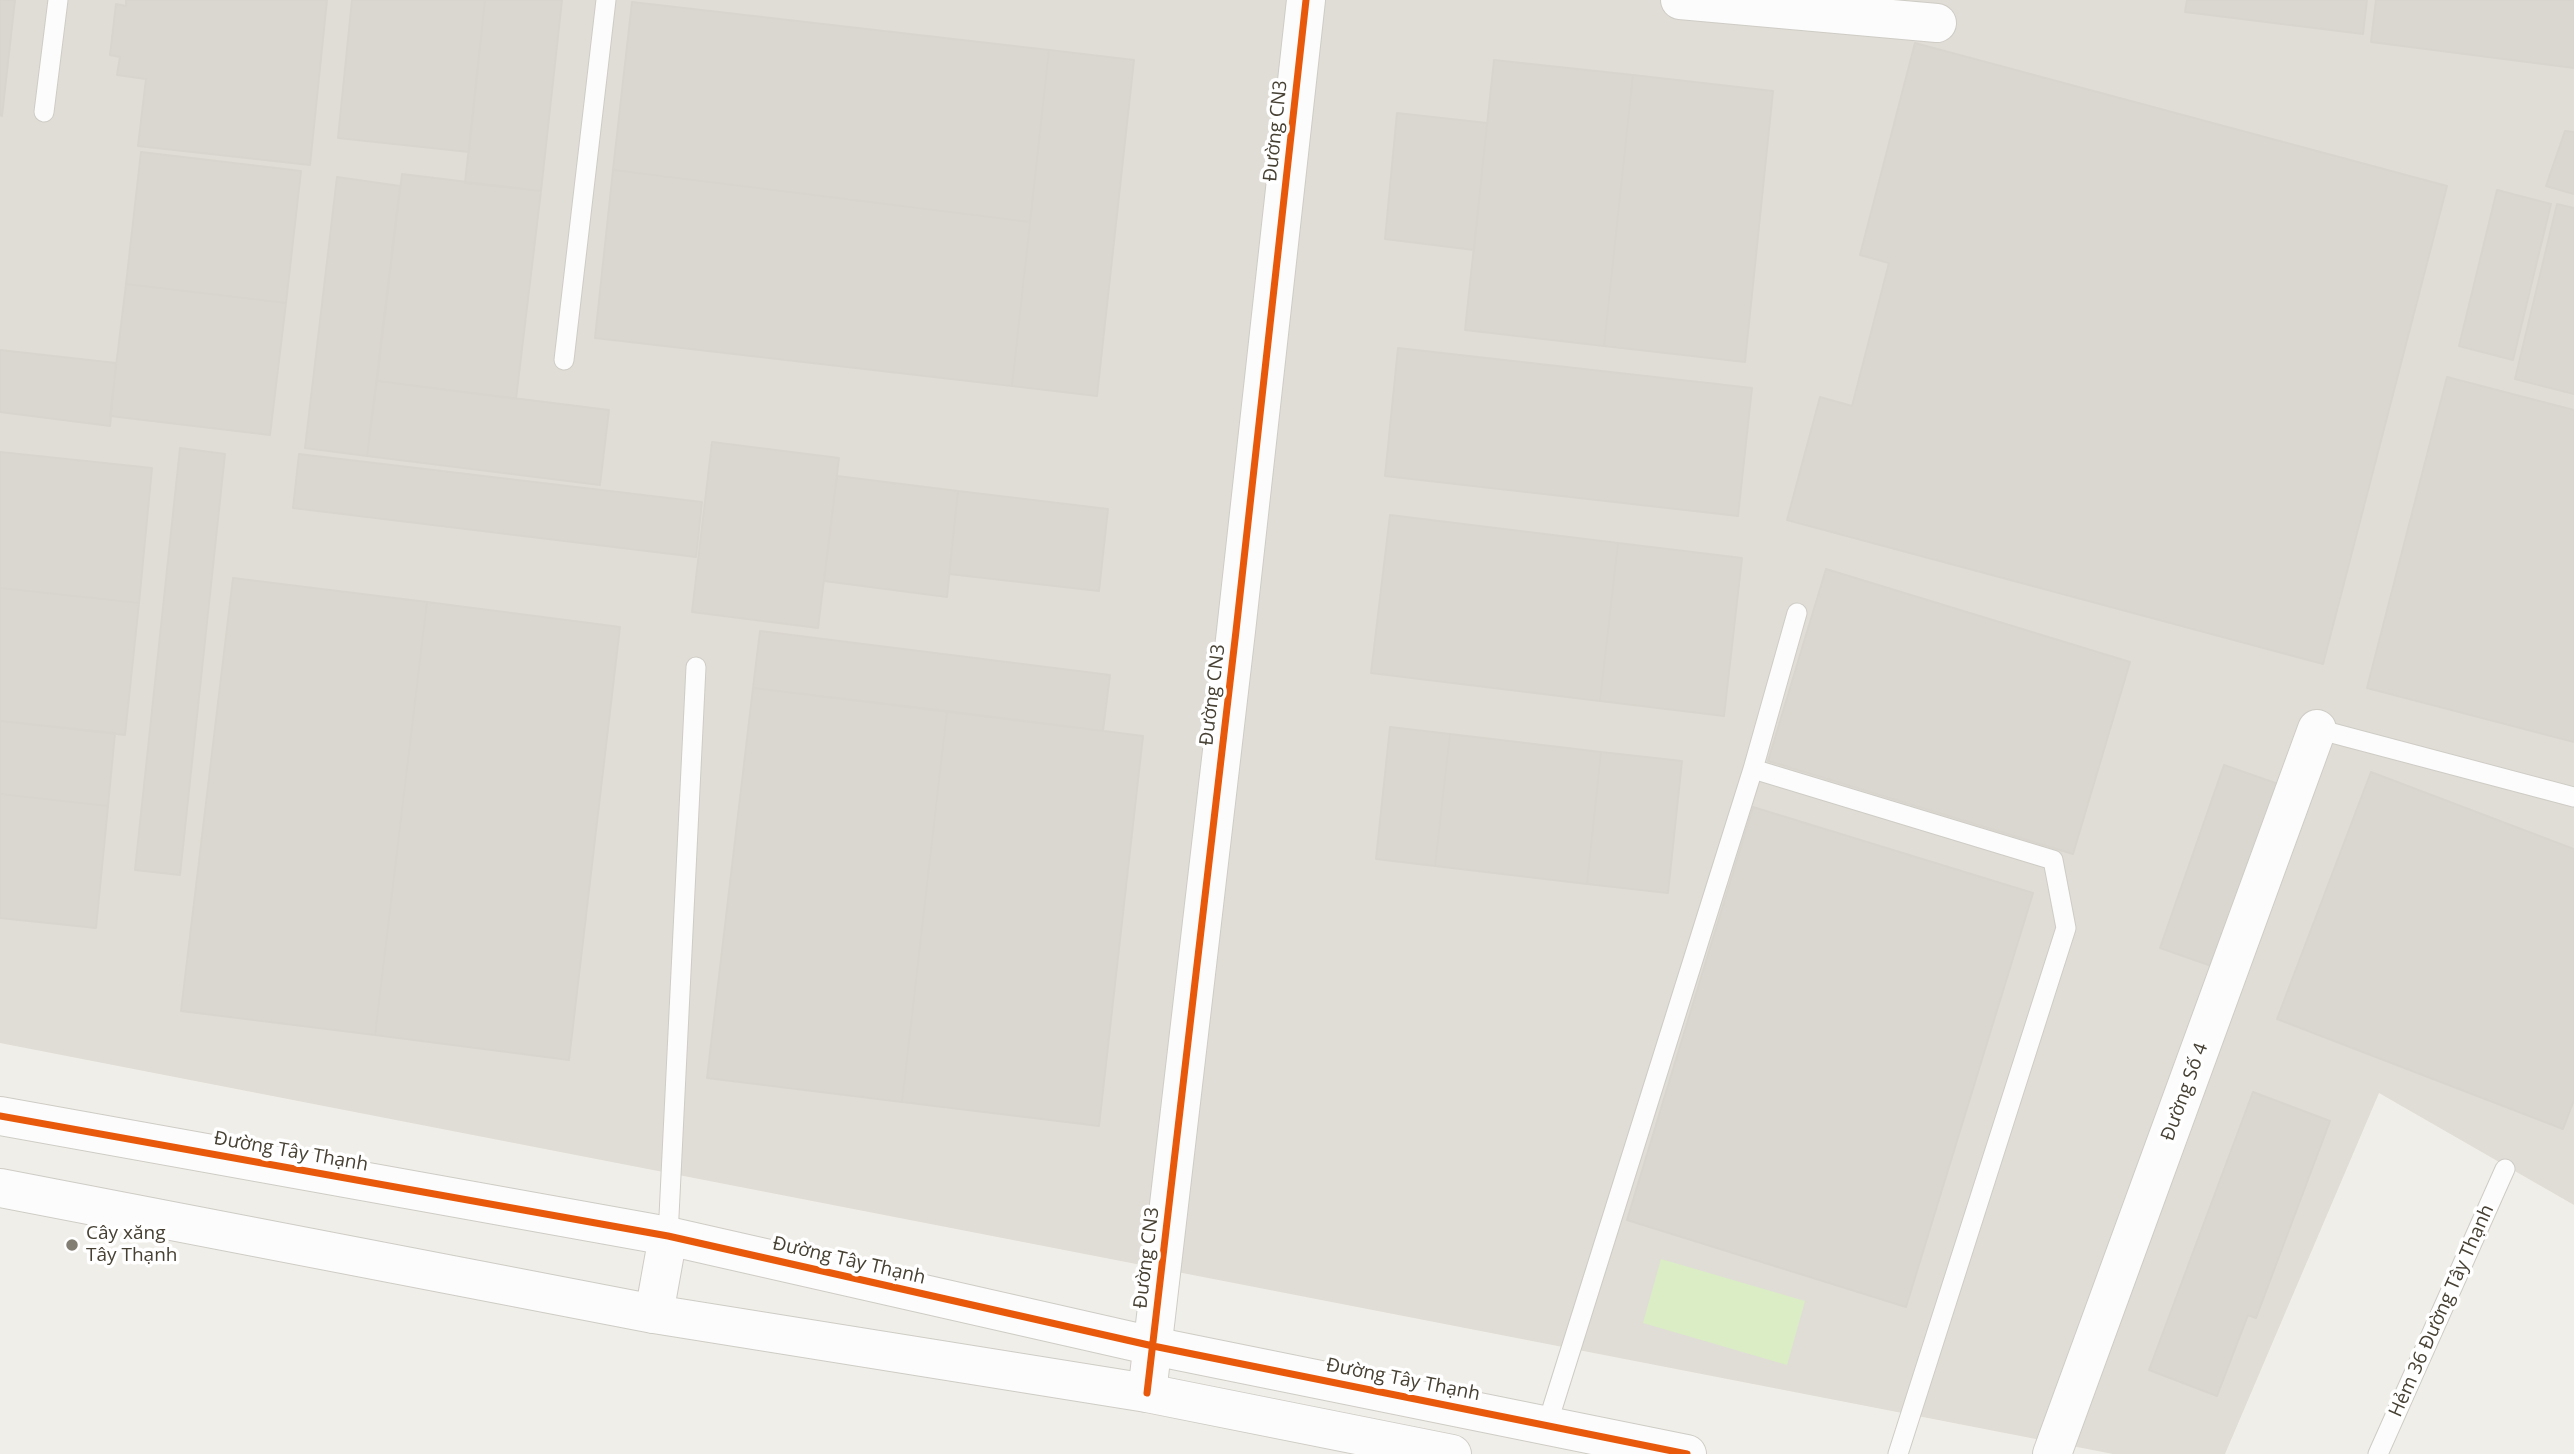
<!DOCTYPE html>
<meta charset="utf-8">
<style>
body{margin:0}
canvas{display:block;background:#f0eee8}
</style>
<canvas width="2574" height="1454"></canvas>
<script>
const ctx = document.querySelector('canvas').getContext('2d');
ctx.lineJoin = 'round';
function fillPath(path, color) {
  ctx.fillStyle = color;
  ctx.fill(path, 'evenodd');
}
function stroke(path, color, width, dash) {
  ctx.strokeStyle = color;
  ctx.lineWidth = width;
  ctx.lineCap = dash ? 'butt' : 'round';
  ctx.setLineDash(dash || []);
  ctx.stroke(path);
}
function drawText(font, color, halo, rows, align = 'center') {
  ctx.font = font + ' "Open Sans",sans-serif';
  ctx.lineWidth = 7;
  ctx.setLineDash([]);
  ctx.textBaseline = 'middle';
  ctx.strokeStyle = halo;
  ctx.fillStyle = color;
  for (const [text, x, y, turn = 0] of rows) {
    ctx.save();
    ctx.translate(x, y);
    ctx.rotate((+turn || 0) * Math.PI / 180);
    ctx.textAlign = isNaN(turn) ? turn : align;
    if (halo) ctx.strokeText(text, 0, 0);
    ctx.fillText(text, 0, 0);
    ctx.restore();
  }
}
fillPath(new Path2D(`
 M0 0H2574V1205L2379 1093 2225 1454H2113L0 1043Z`), '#e0ddd6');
fillPath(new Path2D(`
 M1661 1259 1805 1301 1787 1365 1643 1323Z`), '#daedc5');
const building = new Path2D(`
 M0 0H15L2 116 0 115Z
 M126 0H327L310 165 138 146 146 79 117 75 120 57 110 55 116 4 126 6Z
 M352 0H485L469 152 338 138Z
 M485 0H562L541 191 465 183Z
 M2187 0H2367L2363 34 2185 12Z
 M2376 0H2574V68L2371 42Z
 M632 2 1049 50 1030 222 613 170Z
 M1915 43 2447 186 2323 664 1787 520 1820 397 1852 406 1889 263 1860 255Z
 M1049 50 1134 60 1097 396 1012 386Z
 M1494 60 1633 75 1604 346 1465 330Z
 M1633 75 1773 91 1745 362 1604 346Z
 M1397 113 1487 123 1474 250 1385 239Z
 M2565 131 2574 132V194L2546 186Z
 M141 152 301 171 286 303 126 284Z
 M613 170 1030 222 1012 386 595 338Z
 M402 174 541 191 516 399 377 381Z
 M337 177 400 186 367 456 305 448Z
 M2497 190 2551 204 2513 360 2459 346Z
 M2557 204 2574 208V394L2515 379Z
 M126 284 286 303 270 435 110 416Z
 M1398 348 1752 388 1738 516 1385 476Z
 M0 350 116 363 110 426 0 412Z
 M2447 377 2574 410V742L2367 688Z
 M377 381 609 410 600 485 367 456Z
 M712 442 839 458 818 628 692 612Z
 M180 448 225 454 180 875 135 870Z
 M0 452 152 468 139 603 0 588Z
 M299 454 702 502 696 557 293 508Z
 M837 476 958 491 947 597 824 581Z
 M958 491 1108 509 1099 591 949 574Z
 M1390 515 1618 543 1600 701 1371 673Z
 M1618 543 1742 558 1724 716 1600 701Z
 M1826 569 2130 662 2073 854 1768 761Z
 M233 578 427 602 375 1035 181 1011Z
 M0 588 139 603 125 735 0 721Z
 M427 602 620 627 569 1060 375 1035Z
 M760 631 1110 675 1103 731 753 688Z
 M753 688 947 711 902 1102 707 1078Z
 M947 711 1143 736 1099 1126 902 1102Z
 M0 721 115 733 108 806 0 794Z
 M1390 727 1450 734 1435 866 1376 859Z
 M1450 734 1601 752 1587 884 1435 866Z
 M1601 752 1682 761 1668 893 1587 884Z
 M2224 765 2284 786 2220 969 2160 948Z
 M2371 772 2574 849V1100L2563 1129 2277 1019Z
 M0 794 108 806 96 928 0 918Z
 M1753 807 2033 893 1906 1307 1627 1220Z
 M2253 1092 2330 1121 2256 1318 2248 1315 2217 1396 2149 1370Z`);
fillPath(building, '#dad7d0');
stroke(building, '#d8d5ce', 2);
const service = new Path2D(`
 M44 112 58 0
 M564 360 606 0
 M2317 729 2574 797
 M1753 769 2053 860 2066 928 1898 1454
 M668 1236 696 667
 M1547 1425 1753 769 1797 613
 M2378 1454 2505 1169`);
const minor = new Path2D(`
 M1680 0 1937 23
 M654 1314 668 1236
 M1147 1393 1236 631 1306 0
 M2052 1454 2317 729`);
const tertiary = new Path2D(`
 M0 1116 668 1236 1153 1346 1687 1454
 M0 1188 654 1314 1147 1393 1452 1454`);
stroke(service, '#ceccc5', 21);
stroke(minor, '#ceccc5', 40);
stroke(tertiary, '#ceccc5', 40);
stroke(service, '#fdfcfc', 19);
stroke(minor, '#fdfcfc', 38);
stroke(tertiary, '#fdfcfc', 38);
stroke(new Path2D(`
 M0 1116 668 1236 1153 1346 1687 1454
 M1147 1393 1236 631 1306 0`), '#e8590c', 7);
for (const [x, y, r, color] of [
 [72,1245,7,"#827e73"]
]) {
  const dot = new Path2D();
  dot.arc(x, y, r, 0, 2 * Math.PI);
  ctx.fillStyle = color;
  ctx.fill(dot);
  stroke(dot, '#fff', 2.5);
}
drawText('19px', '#474134', '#fff', [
 ["Đường CN3",1276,131,-84],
 ["Đường CN3",1213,695,-83],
 ["Đường Số 4",2185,1092,-70],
 ["Đường Tây Thạnh",291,1152,10],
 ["Đường CN3",1147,1258,-83],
 ["Đường Tây Thạnh",849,1261,13],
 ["Hẻm 36 Đường Tây Thạnh",2442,1311,-66],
 ["Đường Tây Thạnh",1403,1380,11]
]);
drawText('19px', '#474134', '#fff', [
 ["Cây xăng",86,1234],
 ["Tây Thạnh",86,1256]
], 'left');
</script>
